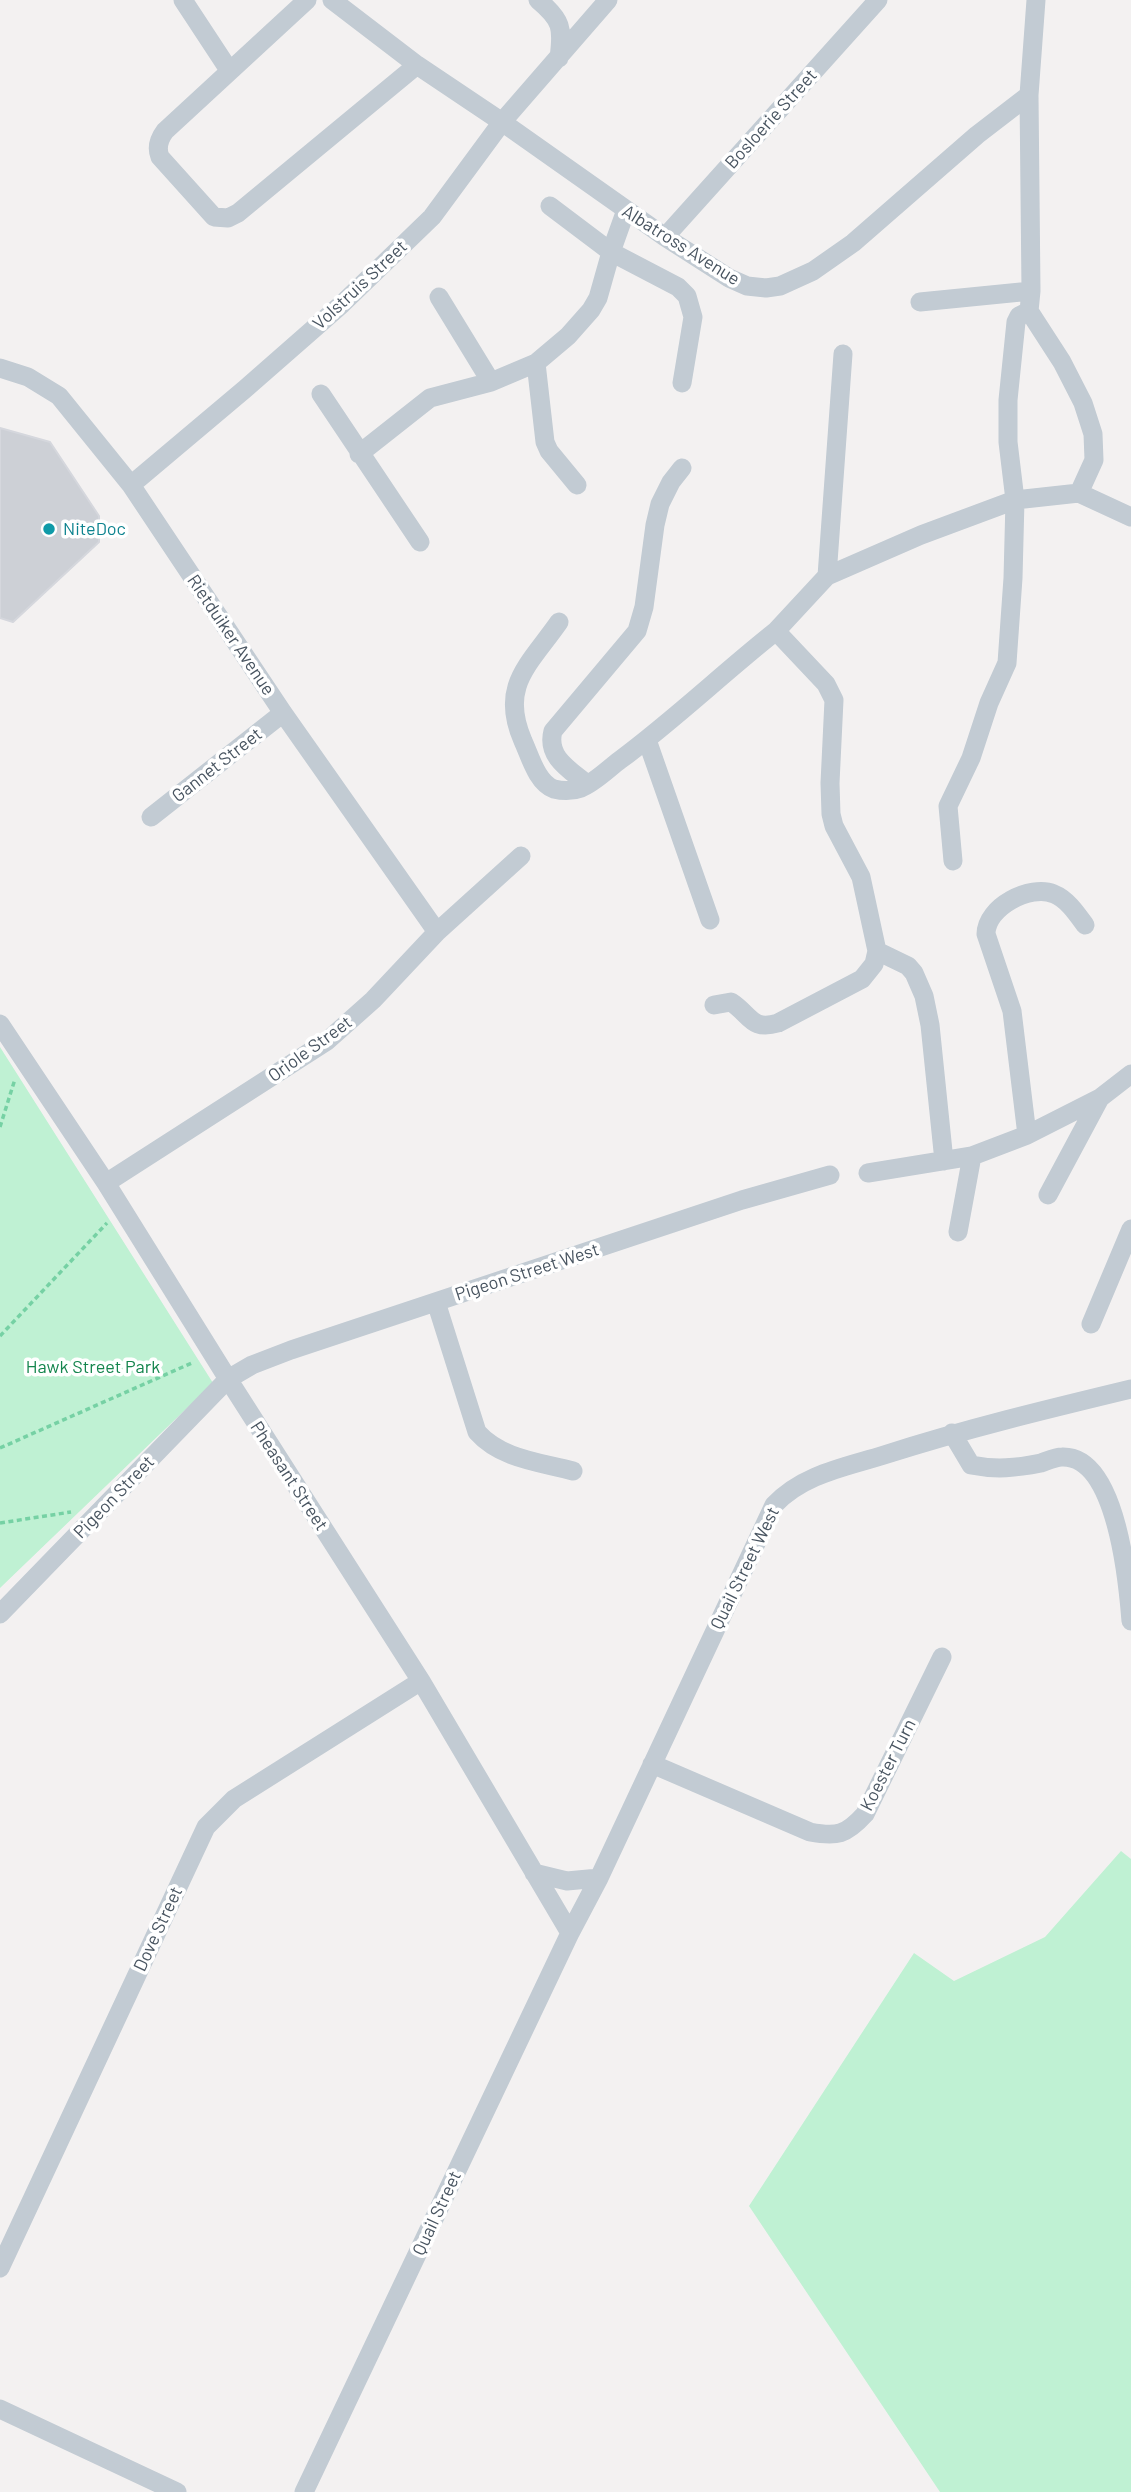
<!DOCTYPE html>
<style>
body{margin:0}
canvas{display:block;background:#f3f1f1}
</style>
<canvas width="1131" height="2492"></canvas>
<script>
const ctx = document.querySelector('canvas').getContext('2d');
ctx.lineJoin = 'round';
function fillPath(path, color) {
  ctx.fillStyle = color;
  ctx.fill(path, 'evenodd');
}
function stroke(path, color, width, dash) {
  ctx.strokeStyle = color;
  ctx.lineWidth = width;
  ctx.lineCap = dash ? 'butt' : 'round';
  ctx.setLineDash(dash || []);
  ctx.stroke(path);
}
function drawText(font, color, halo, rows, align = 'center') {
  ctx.font = font + ' Barlow,sans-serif';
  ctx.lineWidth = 7;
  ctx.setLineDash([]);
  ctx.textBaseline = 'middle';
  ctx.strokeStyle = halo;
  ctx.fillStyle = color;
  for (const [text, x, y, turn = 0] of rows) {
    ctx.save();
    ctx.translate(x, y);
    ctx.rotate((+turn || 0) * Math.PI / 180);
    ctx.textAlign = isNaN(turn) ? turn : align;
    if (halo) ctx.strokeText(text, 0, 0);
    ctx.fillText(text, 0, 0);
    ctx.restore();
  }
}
fillPath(new Path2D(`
 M0 1047 213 1383 0 1588Z
 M1121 1851 1131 1859V2492H940L749 2206 914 1953 954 1981 1045 1937Z`), '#bff1d3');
const building = new Path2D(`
 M0 428 50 442 99 516V542L13 622 0 618Z`);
fillPath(building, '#cdd0d6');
stroke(building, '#d5d7dd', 2);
stroke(new Path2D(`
 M0 1127 15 1079
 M0 1336 107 1223
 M0 1448 194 1362
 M0 1523 71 1512`), '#76d1a4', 3.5, [5, 3.5]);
stroke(new Path2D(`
 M183 0 229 70
 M307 0 165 131C159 139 156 147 160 157L214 217 228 218 238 213 417 65
 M332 0 417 65 502 122 665 237 729 278 747 286 766 288 780 286 813 271 853 243 977 135 1029 95
 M538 0C562 20 563 28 559 58
 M1036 0 1029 95 1031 291 1029 311 1062 362 1083 403 1093 434 1094 460 1079 493
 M550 206 611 252 678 287 687 296 693 317 682 383
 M665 237 878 0
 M439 297 491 382
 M920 302 1031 291
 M536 363 545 442 549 451 577 485
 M0 368 28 377 59 396 131 485 283 713 437 932
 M321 394 420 542
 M359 454 430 398 491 382 536 363 568 336 591 310 598 298 611 252 626 210
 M131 485 245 389 342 304 432 217 502 122 608 0
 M827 576 843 354
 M559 622C529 665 499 686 523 741 530 756 537 783 554 789 562 791 573 791 581 788 594 783 608 769 620 760 674 720 723 673 776 631L826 684 834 700 830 783 831 814 834 826 861 877 877 951 908 966 914 973 924 996 930 1025 944 1161
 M776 631 827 576 921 535 1015 500 1079 493 1131 517
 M647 740 710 920
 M587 784C570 770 546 757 553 731L637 631 644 607 655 525 660 504 671 482 682 468
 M151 817 283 713
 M953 861 948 806 971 758 989 703 1007 663 1013 578 1015 500 1008 442V400L1016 322 1019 316 1029 311
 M714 1005 731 1002C751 1015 751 1031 778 1023L862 979 874 964 877 951
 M0 1024 106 1183 228 1379 421 1681 570 1933
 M1027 1135 1012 1011 986 934C986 907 1030 884 1054 894 1067 899 1077 914 1085 925
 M868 1173 972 1156 1027 1135 1100 1098
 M106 1183 327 1041 373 1000 437 932 521 856
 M1048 1195 1100 1098 1131 1074
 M958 1232 972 1156
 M436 1302 477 1432C501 1459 539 1462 573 1471
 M1091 1324 1131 1229
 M952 1433 971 1465C996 1470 1016 1468 1041 1463 1047 1461 1055 1457 1062 1457 1117 1455 1128 1583 1131 1621
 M0 1614 228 1379 252 1365 291 1350 742 1200 830 1175
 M652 1764 810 1832C837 1837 846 1835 865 1814L942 1657
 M534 1873 567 1881 599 1878
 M0 2268 206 1827 234 1799 421 1681
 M0 2409 177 2492
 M304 2492 570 1933 599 1878 774 1505C803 1474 846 1467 884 1455 965 1429 1048 1409 1131 1389`), '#c2cbd3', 19);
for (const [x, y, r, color] of [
 [49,529,7,"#0f9aa8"]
]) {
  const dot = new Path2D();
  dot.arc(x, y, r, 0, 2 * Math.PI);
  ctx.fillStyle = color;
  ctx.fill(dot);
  stroke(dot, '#fff', 2.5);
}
drawText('18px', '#485460', '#fff', [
 ["Bosloerie Street",771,119,-48],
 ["Albatross Avenue",681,245,32],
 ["Volstruis Street",360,285,-43],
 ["Rietduiker Avenue",231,635,56],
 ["Gannet Street",217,765,-38],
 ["Oriole Street",310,1049,-36],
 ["Pigeon Street West",527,1272,-18],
 ["Pheasant Street",289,1476,57],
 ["Pigeon Street",114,1497,-46],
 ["Quail Street West",745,1568,-64],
 ["Koester Turn",888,1765,-63],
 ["Dove Street",158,1929,-65],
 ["Quail Street",437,2213,-65]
]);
drawText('18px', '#0d838f', '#fff', [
 ["NiteDoc",63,529]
], 'left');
drawText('18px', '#14854d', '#fff', [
 ["Hawk Street Park",93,1367]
]);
</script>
